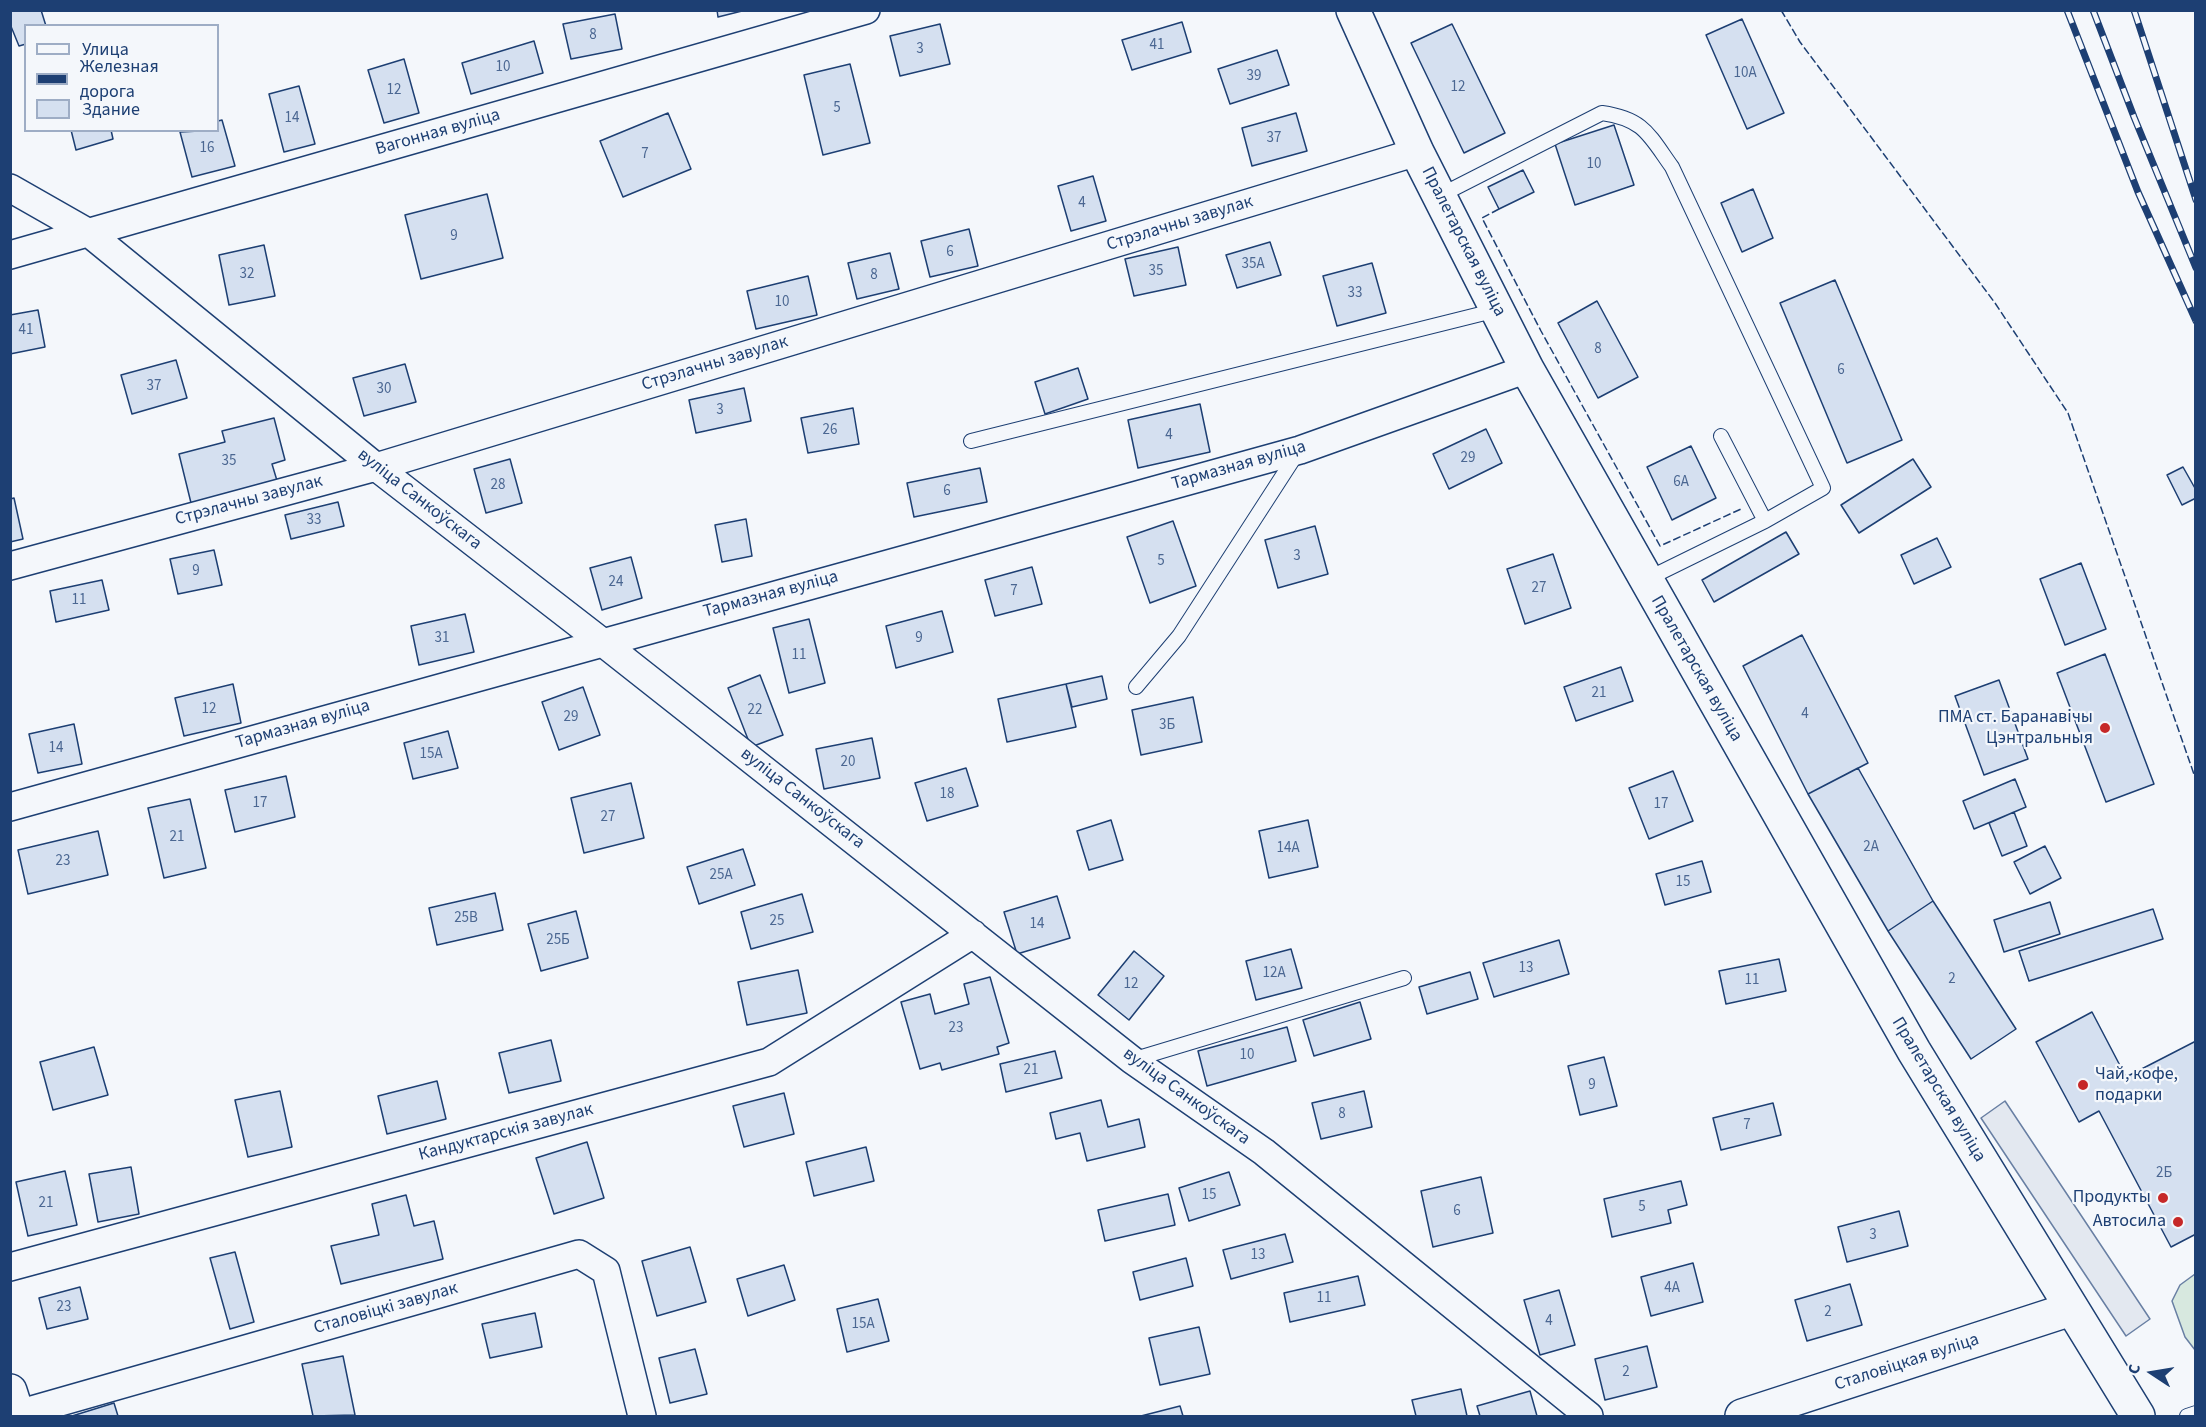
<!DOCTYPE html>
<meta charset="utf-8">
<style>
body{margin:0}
#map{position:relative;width:2206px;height:1427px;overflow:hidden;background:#f4f7fb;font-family:"Source Sans 3",sans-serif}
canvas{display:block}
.frame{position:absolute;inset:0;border:12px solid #1d3f73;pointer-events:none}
.legend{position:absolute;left:24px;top:24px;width:195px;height:108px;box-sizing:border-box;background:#f4f7fb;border:2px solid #9eadc5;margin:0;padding:8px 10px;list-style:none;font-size:18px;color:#1d3f73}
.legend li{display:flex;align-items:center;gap:12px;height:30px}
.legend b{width:30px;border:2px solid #9eadc5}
.north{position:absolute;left:2122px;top:1343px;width:60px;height:60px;-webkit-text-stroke:4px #f4f7fb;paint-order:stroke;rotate:282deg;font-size:16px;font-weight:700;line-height:24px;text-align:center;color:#1d3f73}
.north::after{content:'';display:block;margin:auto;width:21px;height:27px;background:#1d3f73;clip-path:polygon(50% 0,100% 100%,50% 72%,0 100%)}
</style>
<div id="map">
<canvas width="2206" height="1427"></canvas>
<div class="frame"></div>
<ul class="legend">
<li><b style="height:8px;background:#f4f7fb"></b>Улица</li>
<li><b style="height:8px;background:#1d3f73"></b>Железная дорога</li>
<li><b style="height:16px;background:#d5e0f0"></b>Здание</li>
</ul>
<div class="north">С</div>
</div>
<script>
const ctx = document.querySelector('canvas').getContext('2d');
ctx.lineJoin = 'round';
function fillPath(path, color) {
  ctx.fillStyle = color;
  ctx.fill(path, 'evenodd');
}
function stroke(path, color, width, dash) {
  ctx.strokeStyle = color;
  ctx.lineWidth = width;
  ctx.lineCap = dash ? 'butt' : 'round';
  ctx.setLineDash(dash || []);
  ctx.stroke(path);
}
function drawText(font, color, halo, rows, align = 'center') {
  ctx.font = font + ' "Source Sans 3",sans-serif';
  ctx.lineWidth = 4.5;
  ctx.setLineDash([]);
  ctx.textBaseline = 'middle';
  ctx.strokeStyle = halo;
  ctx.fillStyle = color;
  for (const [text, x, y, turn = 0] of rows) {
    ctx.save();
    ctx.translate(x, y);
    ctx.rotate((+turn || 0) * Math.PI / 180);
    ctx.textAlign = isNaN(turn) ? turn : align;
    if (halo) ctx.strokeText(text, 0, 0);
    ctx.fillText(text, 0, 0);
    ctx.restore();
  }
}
const green = new Path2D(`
 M2195 1274V1350L2185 1337 2172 1301 2180 1285Z`);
fillPath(green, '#d7e8df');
stroke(green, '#687fa3', 1.5);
const parking = new Path2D(`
 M2005 1101 2150 1319 2126 1336 1981 1118Z`);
fillPath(parking, '#e3e8f0');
stroke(parking, '#687fa3', 1.5);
const building = new Path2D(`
 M10 10H41L46 26H26V44L19 46 10 24Z
 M717 10H746L718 17Z
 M615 14 622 49 571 59 563 24Z
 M1742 19 1784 113 1747 129 1706 35Z
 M1182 22 1191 52 1132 70 1122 40Z
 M940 24 950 64 900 76 890 36Z
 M1452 24 1505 133 1464 153 1411 43Z
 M534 41 543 73 471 94 462 63Z
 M1277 50 1289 85 1230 104 1218 69Z
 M404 59 419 113 384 123 368 70Z
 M850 64 870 143 823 155 804 75Z
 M299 86 315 144 284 152 269 94Z
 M668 113 691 169 623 197 600 141Z
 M1296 113 1307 151 1252 166 1242 128Z
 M222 120 235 166 192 177 180 132 218 130V121Z
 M1614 125 1634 185 1575 205 1555 144Z
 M71 130H111L113 139 76 150Z
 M1523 170 1534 192 1499 209 1488 187Z
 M1093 176 1106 221 1071 231 1058 186Z
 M1753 189 1773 238 1742 252 1721 203Z
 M487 194 503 258 421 279 405 215Z
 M969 229 978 266 930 277 921 241Z
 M1270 242 1281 275 1237 288 1226 255Z
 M264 245 275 296 229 305 219 255Z
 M1178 247 1186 285 1134 296 1125 259Z
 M890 253 899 289 857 299 848 263Z
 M1372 263 1386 313 1337 326 1323 276Z
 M808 276 817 315 756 329 747 291Z
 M1835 280 1902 440 1847 463 1780 303Z
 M1597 301 1638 377 1598 398 1558 323Z
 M38 310 45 347 10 354V315Z
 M176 360 187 398 132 414 121 375Z
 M405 364 416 402 364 416 353 378Z
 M1078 368 1088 399 1045 414 1035 382Z
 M744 388 751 421 696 433 689 400Z
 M1200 404 1210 452 1138 468 1128 420Z
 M853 408 859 444 808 453 801 418Z
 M274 418 285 460 272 464 278 484 192 507 179 454 225 442 222 431Z
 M1486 429 1502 463 1449 489 1433 454Z
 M1691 446 1716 498 1672 520 1647 467Z
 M510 459 522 503 486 513 474 469Z
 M1913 459 1931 487 1859 533 1841 505Z
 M2183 467 2196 490V498L2182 505 2167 475Z
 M980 468 987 502 914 517 907 483Z
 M14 498 23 539 10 542V499Z
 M338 502 344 526 291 539 285 515Z
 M746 519 752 556 722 562 715 525Z
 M1173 521 1196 586 1150 603 1127 537Z
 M1315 526 1328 574 1278 588 1265 540Z
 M1786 532 1799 554 1714 602 1702 580Z
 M1937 538 1951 567 1914 584 1901 555Z
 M214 550 222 585 178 594 170 559Z
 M1553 554 1571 608 1525 624 1507 569Z
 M631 557 642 598 602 610 590 568Z
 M2081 563 2106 629 2065 645 2040 579Z
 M1032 567 1042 604 995 616 985 580Z
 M102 580 109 610 56 622 50 591Z
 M942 611 953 652 896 668 886 626Z
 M465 614 474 652 419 665 411 626Z
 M809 619 825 683 789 693 773 628Z
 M1802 635 1868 763 1808 794 1743 666Z
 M2105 654 2154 784 2106 802 2057 673Z
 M1621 667 1633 701 1576 721 1564 687Z
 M760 675 783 735 751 747 728 688Z
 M1102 676 1107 699 1072 707 1066 684Z
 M1999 680 2028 759 1984 775 1955 696Z
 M233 684 241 723 184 736 175 698Z
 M1066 684 1076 727 1007 742 998 699Z
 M583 687 600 735 559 750 542 702Z
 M1193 697 1202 742 1141 755 1132 710Z
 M74 724 82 764 38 773 29 734Z
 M448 731 458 768 413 779 404 743Z
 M872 738 880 778 824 789 816 749Z
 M966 768 978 806 927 821 915 783Z
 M1858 768 1933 901 1888 931 1808 794Z
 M1673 771 1693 821 1649 839 1629 788Z
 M286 776 295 817 235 832 225 790Z
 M2015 779 2026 807 1974 829 1963 801Z
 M631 783 644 838 584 853 571 798Z
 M190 799 206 868 164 878 148 808Z
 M2014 812 2027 846 2002 856 1989 823Z
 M1111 820 1123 860 1089 870 1077 831Z
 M1308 820 1318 867 1269 878 1259 831Z
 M98 831 108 875 28 894 18 850Z
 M2045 846 2061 878 2030 894 2014 862Z
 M743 849 755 885 699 904 687 867Z
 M1702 861 1711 892 1665 905 1656 874Z
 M495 893 503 930 437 945 429 908Z
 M802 894 813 932 751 949 741 912Z
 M1057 896 1070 938 1017 954 1004 912Z
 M1933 901 2016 1029 1971 1059 1888 931Z
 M2050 902 2060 934 2004 952 1994 920Z
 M2153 909 2163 939 2029 981 2019 951Z
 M576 911 588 958 541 971 528 924Z
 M1559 940 1569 974 1494 997 1483 963Z
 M1291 949 1302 988 1256 1000 1246 961Z
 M1134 951 1164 976 1129 1020 1098 995Z
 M1779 959 1786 991 1726 1004 1719 971Z
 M798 970 807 1013 747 1025 738 982Z
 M1470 972 1478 999 1427 1014 1419 987Z
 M990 977 1009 1043 997 1047 999 1054 942 1070 940 1063 920 1069 901 1002 930 994 935 1014 969 1004 964 984Z
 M1360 1002 1371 1039 1314 1056 1303 1020Z
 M2092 1012 2126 1077 2196 1041V1234L2171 1247 2099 1111 2079 1122 2036 1042Z
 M1287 1027 1296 1061 1207 1086 1198 1051Z
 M551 1040 561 1081 509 1093 499 1053Z
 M94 1047 108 1095 53 1110 40 1062Z
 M1055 1051 1062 1078 1006 1092 1000 1064Z
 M1604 1057 1617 1106 1580 1115 1568 1066Z
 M437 1081 446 1119 387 1134 378 1096Z
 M280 1091 292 1147 248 1157 235 1100Z
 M1364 1091 1372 1127 1321 1139 1312 1103Z
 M784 1093 794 1134 744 1147 733 1106Z
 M1101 1100 1108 1127 1139 1119 1145 1147 1087 1161 1080 1133 1056 1139 1050 1113Z
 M1773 1103 1781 1135 1721 1150 1713 1118Z
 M587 1142 604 1198 554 1214 536 1158Z
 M866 1147 874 1181 814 1196 806 1162Z
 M131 1167 139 1214 98 1222 89 1174Z
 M65 1171 77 1225 28 1236 16 1182Z
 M1229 1172 1240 1205 1189 1221 1179 1188Z
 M1481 1177 1493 1233 1433 1247 1421 1191Z
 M1681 1181 1687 1205 1668 1210 1671 1223 1612 1237 1604 1199Z
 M1168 1194 1175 1225 1105 1241 1098 1210Z
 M406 1195 414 1226 434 1221 443 1259 341 1284 331 1246 379 1235 372 1204Z
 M1899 1211 1908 1246 1847 1262 1838 1227Z
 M1285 1234 1293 1262 1231 1279 1223 1250Z
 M690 1247 706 1302 657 1316 642 1261Z
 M235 1252 254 1322 230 1329 210 1258Z
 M1186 1258 1193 1286 1140 1300 1133 1272Z
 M1693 1263 1703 1302 1651 1316 1641 1277Z
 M784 1265 795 1300 748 1316 737 1279Z
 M1358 1276 1365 1305 1290 1322 1284 1293Z
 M1850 1284 1862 1325 1807 1341 1795 1300Z
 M80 1287 88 1319 47 1329 39 1298Z
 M1559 1290 1575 1345 1540 1355 1524 1300Z
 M878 1299 889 1341 847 1352 837 1309Z
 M535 1313 542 1347 490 1358 482 1324Z
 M1199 1327 1210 1374 1160 1385 1149 1338Z
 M1647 1346 1657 1387 1605 1400 1595 1359Z
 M695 1349 707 1394 670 1403 659 1358Z
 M343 1356 355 1415 313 1416 302 1364Z
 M1461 1389 1467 1416H1416L1412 1400Z
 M1530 1391 1537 1416H1480L1477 1406Z
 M114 1403 118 1416H72Z
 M1180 1406 1183 1416H1141Z`);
fillPath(building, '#d5e0f0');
stroke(building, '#1d3f73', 1.5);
const lane = new Path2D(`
 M1439 196 1602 113C1644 119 1649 135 1672 167L1823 488 1765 521
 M971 441 1497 310
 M1645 580 1765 521 1721 436
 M1136 687 1179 636 1298 452
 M1132 1060 1404 978
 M2187 1416 2196 1413`);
const street = new Path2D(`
 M10 188 89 233 376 467 602 642 1132 1060 1264 1152 1589 1416
 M10 255 866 10
 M10 566 376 467 1417 152
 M10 807 1300 450 1527 369
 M10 1267 769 1062 973 934
 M18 1414 579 1254 606 1271 642 1416`);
const secondary = new Path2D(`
 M1353 10 1417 152 1527 369 1914 1051 2138 1416
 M10 1391 18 1416
 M1742 1416 2071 1309`);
stroke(lane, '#1d3f73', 16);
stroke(street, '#1d3f73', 30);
stroke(secondary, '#1d3f73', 36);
stroke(lane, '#f4f7fb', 14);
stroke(street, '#f4f7fb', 27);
stroke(secondary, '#f4f7fb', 33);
const rail = new Path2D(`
 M2067 10 2138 192 2196 321
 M2093 10 2134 117 2196 268
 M2134 10 2196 200`);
stroke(rail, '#1d3f73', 7);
stroke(rail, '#f4f7fb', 4.5, [14]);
stroke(new Path2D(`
 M1781 10 1800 42 1995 303 2068 413 2196 780
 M1499 209 1482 218 1541 331 1660 546 1741 509`), '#1d3f73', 1.5, [8, 3]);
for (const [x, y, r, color] of [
 [2105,728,6,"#c62828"],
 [2083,1085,6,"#c62828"],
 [2163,1198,6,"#c62828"],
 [2178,1222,6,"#c62828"]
]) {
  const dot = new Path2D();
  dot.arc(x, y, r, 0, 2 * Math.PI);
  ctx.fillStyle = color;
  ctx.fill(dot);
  stroke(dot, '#f4f7fb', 2);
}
drawText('15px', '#4b6792', null, [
 ["8",593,36],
 ["41",1157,46],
 ["3",920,50],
 ["10",503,68],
 ["10А",1745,74],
 ["39",1254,77],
 ["12",1458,88],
 ["12",394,91],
 ["5",837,109],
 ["14",292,119],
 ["37",1274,139],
 ["16",207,149],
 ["7",645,155],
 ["10",1594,165],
 ["4",1082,204],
 ["9",454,237],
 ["6",950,253],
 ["35А",1253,265],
 ["35",1156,272],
 ["32",247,275],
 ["8",874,276],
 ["33",1355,294],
 ["10",782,303],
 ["41",26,331],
 ["8",1598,350],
 ["6",1841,371],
 ["37",154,387],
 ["30",384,390],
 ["3",720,411],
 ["26",830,431],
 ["4",1169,436],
 ["29",1468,459],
 ["35",229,462],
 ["6А",1681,483],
 ["28",498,486],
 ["6",947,492],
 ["33",314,521],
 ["3",1297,557],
 ["5",1161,562],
 ["9",196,572],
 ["24",616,583],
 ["27",1539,589],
 ["7",1014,592],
 ["11",79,601],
 ["31",442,639],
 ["9",919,639],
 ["11",799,656],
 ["21",1599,694],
 ["12",209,710],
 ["22",755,711],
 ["4",1805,715],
 ["29",571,718],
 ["3Б",1167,726],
 ["14",56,749],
 ["15А",431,755],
 ["20",848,763],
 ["18",947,795],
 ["17",260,804],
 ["17",1661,805],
 ["27",608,818],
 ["21",177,838],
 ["2А",1871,848],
 ["14А",1288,849],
 ["23",63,862],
 ["25А",721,876],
 ["15",1683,883],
 ["25В",466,919],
 ["25",777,922],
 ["14",1037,925],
 ["25Б",558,941],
 ["13",1526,969],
 ["12А",1274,974],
 ["2",1952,980],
 ["11",1752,981],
 ["12",1131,985],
 ["23",956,1029],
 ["10",1247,1056],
 ["21",1031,1071],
 ["9",1592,1086],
 ["8",1342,1115],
 ["7",1747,1126],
 ["2Б",2164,1174],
 ["15",1209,1196],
 ["21",46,1204],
 ["5",1642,1208],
 ["6",1457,1212],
 ["3",1873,1236],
 ["13",1258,1256],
 ["4А",1672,1289],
 ["11",1324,1299],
 ["23",64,1308],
 ["2",1828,1313],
 ["4",1549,1322],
 ["15А",863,1325],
 ["2",1626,1373]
]);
drawText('18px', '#1d3f73', '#f4f7fb', [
 ["Вагонная вуліца",438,133,-16],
 ["Стрэлачны завулак",1180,224,-17],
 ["Пралетарская вуліца",1463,242,63],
 ["Стрэлачны завулак",715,364,-17],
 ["Тармазная вуліца",1239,466,-16],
 ["вуліца Санкоўскага",419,500,38],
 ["Стрэлачны завулак",249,501,-15],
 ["Тармазная вуліца",771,595,-15],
 ["Пралетарская вуліца",1696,669,60],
 ["Тармазная вуліца",303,725,-16],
 ["вуліца Санкоўскага",802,799,38],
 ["Пралетарская вуліца",1938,1090,59],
 ["вуліца Санкоўскага",1186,1097,36],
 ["Кандуктарскія завулак",506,1133,-15],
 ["Сталовіцкі завулак",386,1309,-16],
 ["Сталовіцкая вуліца",1907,1363,-18]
]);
drawText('18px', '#1d3f73', '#f4f7fb', [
 ["ПМА ст. Баранавічы",2093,718],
 ["Цэнтральныя",2093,739],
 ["Чай, кофе,",2095,1075,"left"],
 ["подарки",2095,1096,"left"],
 ["Продукты",2151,1198],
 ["Автосила",2166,1222]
], 'right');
</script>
